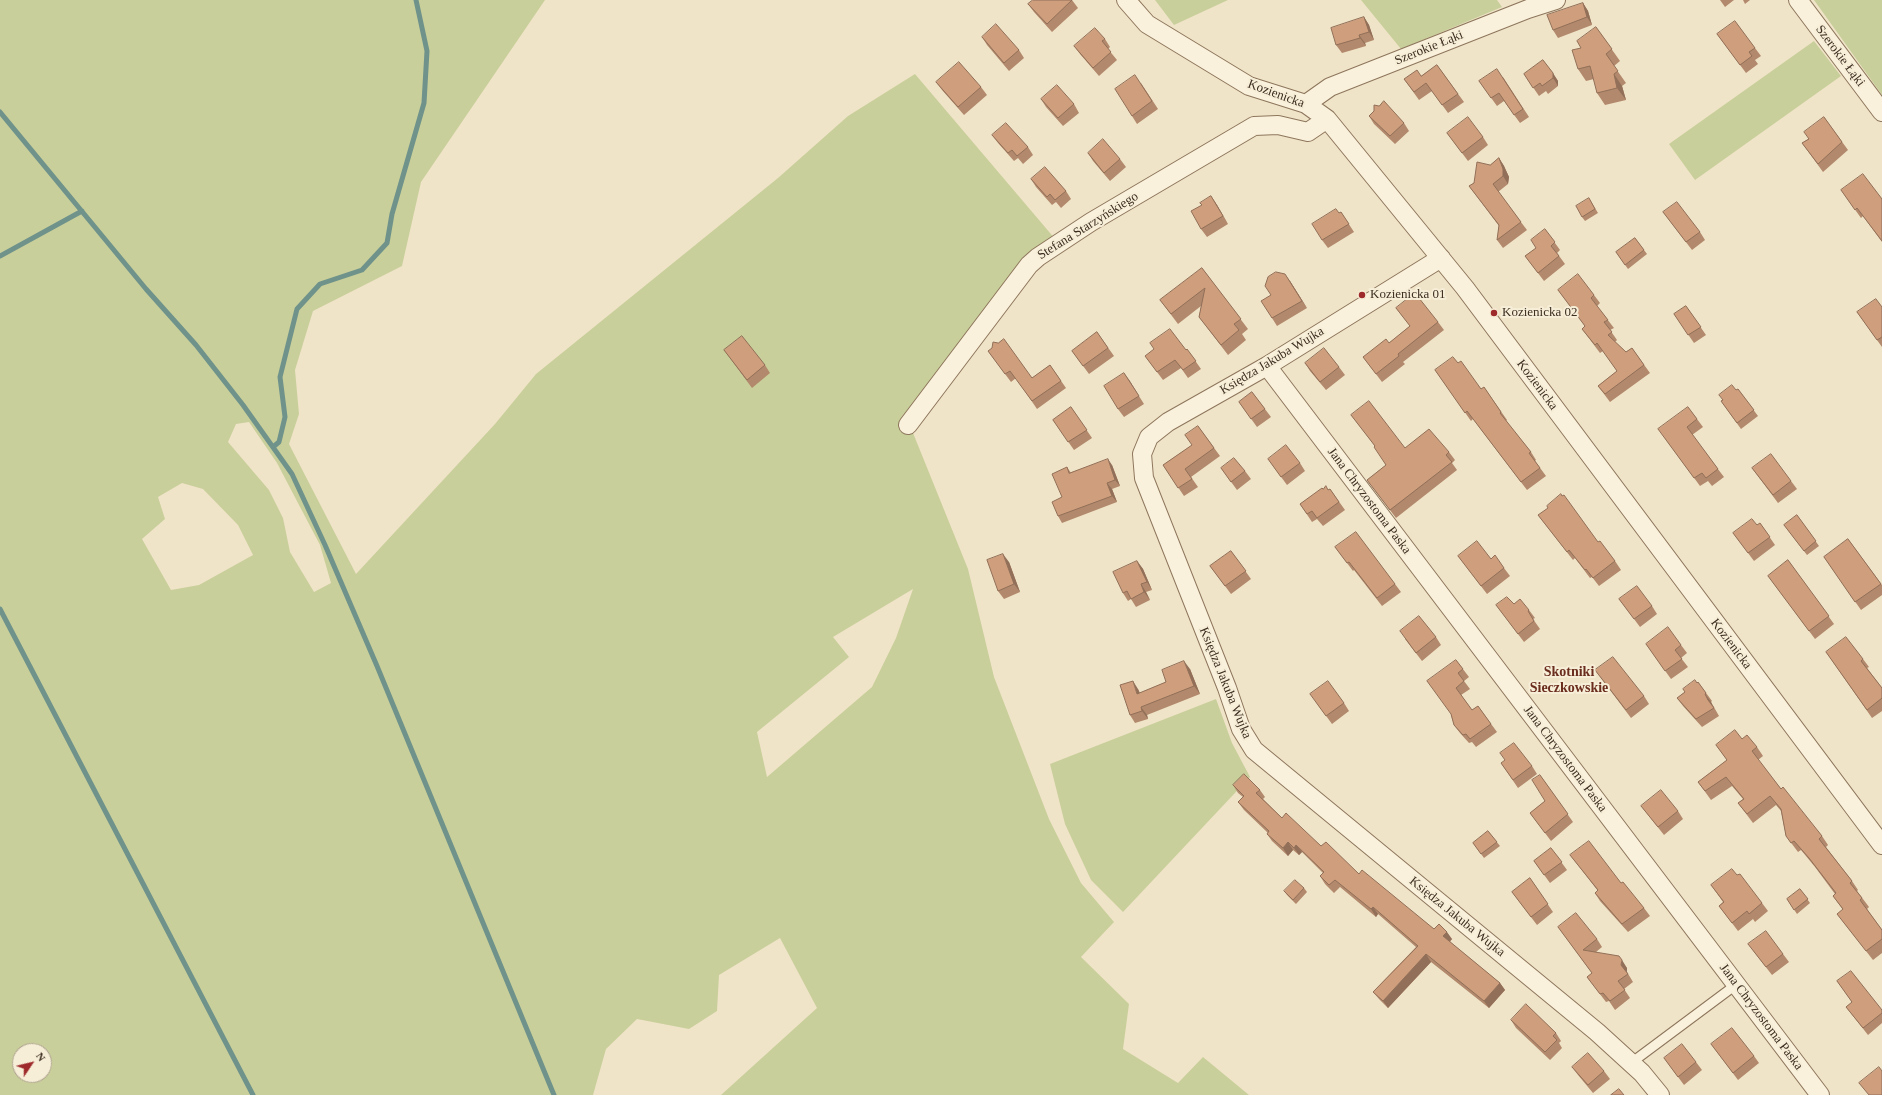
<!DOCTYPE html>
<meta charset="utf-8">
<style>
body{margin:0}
#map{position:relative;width:1882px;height:1095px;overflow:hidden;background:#f0e4c8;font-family:Georgia,serif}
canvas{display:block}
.north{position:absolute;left:12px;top:1043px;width:40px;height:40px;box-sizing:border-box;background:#f7eed8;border:1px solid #ada18e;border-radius:50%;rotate:55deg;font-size:11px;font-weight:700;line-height:16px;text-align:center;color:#3d2e20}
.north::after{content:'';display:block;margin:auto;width:14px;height:18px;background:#9e2a2b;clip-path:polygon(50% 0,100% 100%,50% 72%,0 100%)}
</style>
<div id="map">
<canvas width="1882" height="1095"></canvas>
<div class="north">N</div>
</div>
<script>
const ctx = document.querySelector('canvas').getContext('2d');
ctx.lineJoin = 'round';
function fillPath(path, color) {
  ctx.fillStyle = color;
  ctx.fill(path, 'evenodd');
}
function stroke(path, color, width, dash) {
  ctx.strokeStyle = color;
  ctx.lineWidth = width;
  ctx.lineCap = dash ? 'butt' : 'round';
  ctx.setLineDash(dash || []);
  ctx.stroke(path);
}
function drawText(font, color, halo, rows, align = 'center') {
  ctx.font = font + ' Georgia,serif';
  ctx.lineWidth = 4;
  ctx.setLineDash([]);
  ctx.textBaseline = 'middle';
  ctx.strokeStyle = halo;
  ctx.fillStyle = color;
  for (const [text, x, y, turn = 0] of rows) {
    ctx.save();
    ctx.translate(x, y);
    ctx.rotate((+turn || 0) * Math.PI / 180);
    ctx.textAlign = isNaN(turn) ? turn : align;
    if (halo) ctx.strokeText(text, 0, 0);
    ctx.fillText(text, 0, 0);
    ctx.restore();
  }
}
fillPath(new Path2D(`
 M0 0H545L421 182 402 266 313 311 295 370 299 414 289 444 356 574 495 424 536 374 778 178 848 116 915 74 1056 240 911 428 968 569 994 677 1049 819 1081 883 1114 922 1081 957 1129 1004 1123 1049 1178 1083 1203 1057 1249 1095H721L817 1008 780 938 719 975 717 1011 689 1029 637 1019 606 1049 593 1095H0ZM249 422 277 463 320 545 331 583 314 592 290 552 283 518 269 490 228 442 236 424ZM182 483 203 489 238 525 253 555 199 585 171 590 142 539 165 519 158 497ZM913 589 896 638 872 687 767 777 757 732 849 657 833 637ZM20 1051H44V1075H20Z
 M1155 0H1228L1174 25Z
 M1361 0H1497L1502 7 1401 49Z
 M1814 0H1882V95Z
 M1814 41 1841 76 1695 180 1669 144Z
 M1216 699 1232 743 1250 777 1123 912 1091 880 1065 824 1050 764Z`), '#c9cf9b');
stroke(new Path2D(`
 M0 112 146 289 196 345 243 405 292 474 325 545 377 666 554 1095
 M0 256 82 211
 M273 447 279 442 285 417 280 377 297 309 320 284 362 270 387 243 392 214 424 103 427 51 416 0
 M0 609 253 1095`), '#6f938a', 5);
const service = new Path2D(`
 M1631 1063 1737 984`);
const minor = new Path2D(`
 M1126 0 1147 24 1249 86 1306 104 1327 119 1465 288 1882 845
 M1798 0 1882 112
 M1306 104 1330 87 1528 9 1556 0
 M1441 258 1267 366 1168 422 1149 437 1142 454 1144 478 1227 688 1241 729 1254 750 1597 1032 1642 1073 1660 1095
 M1267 366 1820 1095
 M908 425 1029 265 1038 257 1091 222 1254 126 1278 125 1308 132 1327 119`);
stroke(service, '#8d765c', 11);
stroke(minor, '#8d765c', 20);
stroke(service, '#faf1dc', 9);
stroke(minor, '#faf1dc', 18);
fillPath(new Path2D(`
 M1072 0 1078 8 1052 32 1034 12 1028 4Z
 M1720 0H1734L1725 7Z
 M1743 0H1750L1745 4Z
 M1583 3 1588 11 1592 25 1558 38 1553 30Z
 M1364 17 1369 25 1374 40 1365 43 1366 46 1342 53 1336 45Z
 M1596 27 1620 61 1614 66 1626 83 1622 86 1626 100 1605 105 1597 93 1594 79 1586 81 1578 69 1581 48Z
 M1717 34 1755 48 1761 56 1755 60 1758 64 1746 73Z
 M982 37 1019 50 1024 58 1009 71 987 45Z
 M1105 39 1110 47 1108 49 1117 60 1099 76 1080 54 1074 46Z
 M1543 60 1558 81V86L1548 94 1546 91 1539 96 1524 74Z
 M1437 65 1464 102 1448 113 1432 91 1419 100 1404 79 1421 76Z
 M1503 77 1529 117 1520 123 1504 101 1497 106 1479 81Z
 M936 82 981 87 987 95 964 115 942 90Z
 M1141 83 1158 109 1137 124 1132 116Z
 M1041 99 1074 104 1079 113 1063 126 1046 107Z
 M1369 116 1404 123 1409 131 1395 144 1374 124Z
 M1824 117 1848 150 1823 172 1802 143 1808 139Z
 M1447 133 1483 137 1488 145 1468 161Z
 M992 135 1028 147 1033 155 1023 164 1018 158 1014 161 998 143Z
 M1088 153 1120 159 1126 167 1110 181 1093 161Z
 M1499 158 1504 166 1509 177 1508 184 1498 192 1527 230 1503 248 1497 240 1499 226 1469 186 1474 183 1490 165Z
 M1031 179 1066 191 1071 199 1061 208 1056 202 1052 205 1036 187Z
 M1841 190 1882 199V242L1863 216 1861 218Z
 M1211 196 1217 205 1228 224 1207 237 1201 229 1202 205Z
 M1589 198 1598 213 1585 221 1582 217Z
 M1341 212 1354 232 1328 248 1322 240 1339 213Z
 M1663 212 1700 232 1705 240 1692 250Z
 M1545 229 1560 250 1557 253 1565 264 1544 281 1525 256 1536 248Z
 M1635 238 1647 254 1628 269 1616 252Z
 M1202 268 1248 329 1242 334 1246 340 1228 355 1199 317 1201 306 1178 324 1160 300Z
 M1290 281 1307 308 1277 326 1272 318 1271 295Z
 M1558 290 1594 295 1600 303 1597 306 1614 328 1610 330 1617 340 1615 342 1626 352 1632 348 1650 373 1610 402 1598 386 1617 371 1603 351 1600 353 1582 329 1585 326Z
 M1686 306 1706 335 1694 343 1674 314Z
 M1882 307V347L1857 312Z
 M1396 308 1438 322 1444 330 1403 362 1405 364 1382 382 1363 357 1389 343 1410 326Z
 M1097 332 1114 356 1089 374 1072 351Z
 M1187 349 1201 369 1188 378 1181 368 1163 380 1145 356 1186 350Z
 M724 350 765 365 770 373 752 388Z
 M988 351 1032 378 1050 365 1066 388 1037 409 1016 378 1011 382Z
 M1305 363 1339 367 1345 375 1326 390 1310 371Z
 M1458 363 1481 389 1484 387 1507 420 1506 421 1531 452 1536 460 1535 461 1546 476 1527 490 1473 419 1471 421 1435 370Z
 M1124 373 1144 404 1124 417 1118 409Z
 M1738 389 1758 416 1741 429 1721 401Z
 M1252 392 1271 417 1257 427 1239 402Z
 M1071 407 1092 438 1074 450 1053 420Z
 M1688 407 1703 427 1692 435 1724 477 1712 486 1708 481 1700 486 1664 437Z
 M1351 415 1405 448 1449 452 1455 460 1452 463 1457 470 1396 518 1367 480 1386 465 1375 446Z
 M1198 426 1220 456 1191 477 1198 487 1184 496 1163 465 1192 445Z
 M1268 459 1300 463 1305 471 1287 485Z
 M1112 465 1120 486 1112 489 1117 502 1062 523 1058 516 1062 497 1067 467 1071 473Z
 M1221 468 1245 471 1251 479 1237 490Z
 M1752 468 1791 481 1797 489 1778 503Z
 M1323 489 1328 490 1330 489 1345 510 1323 526 1317 519 1312 522 1300 504Z
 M1538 515 1598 542 1615 561 1621 570 1599 586 1592 577 1590 578 1575 558 1573 560Z
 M1797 515 1819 546 1807 555 1784 525Z
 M1760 523 1775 545 1754 561 1733 533 1757 525Z
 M1848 539 1882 585V595L1861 610 1824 557Z
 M1335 547 1395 584 1401 592 1382 606 1354 570 1353 571Z
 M1231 551 1251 579 1231 594 1210 566Z
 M1458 556 1491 559 1504 568 1510 576 1487 594Z
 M1788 560 1834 624 1815 639 1768 576Z
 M1137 561 1143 569 1152 590 1146 592 1150 600 1136 607 1131 599 1128 601 1123 593Z
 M1009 562 1020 592 1004 599 998 591Z
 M1619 599 1652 606 1657 614 1640 627Z
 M1514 604 1529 610 1535 618 1533 619 1540 629 1524 642 1496 605Z
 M1436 637 1441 645 1422 661 1405 639Z
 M1646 644 1681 645 1687 653 1681 658 1688 667 1671 679Z
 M1826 652 1863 659 1869 667 1867 668 1882 688V711L1872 718Z
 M1456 660 1469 677 1464 681 1470 689 1461 695 1472 710 1478 706 1497 732 1476 747 1472 742 1469 743 1460 733 1454 725 1451 715Z
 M1190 669 1200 694 1147 715 1148 719 1135 723 1130 715 1138 689 1140 693 1166 682Z
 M1595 670 1644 696 1649 704 1631 718Z
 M1698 682 1712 701 1711 702 1719 716 1702 727 1683 706 1677 698Z
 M1316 702 1344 703 1349 711 1332 724Z
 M1742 739 1757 747 1763 756 1758 760 1781 789 1822 836 1828 845 1826 847 1852 881 1858 890 1857 891 1869 907 1867 909 1882 930V953L1873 960 1837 914 1843 910 1833 896 1835 894 1815 867 1801 850 1798 852 1786 836 1781 811 1776 805 1753 823 1738 803 1743 799 1732 786 1711 800 1698 782 1727 760 1716 745Z
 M1501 763 1532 766 1537 774 1518 788Z
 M1540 775 1573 822 1551 841 1530 813 1545 801Z
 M1233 785 1260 790 1265 797 1263 799 1282 818 1321 846 1434 929 1452 939 1450 942 1500 983 1505 990 1489 1008 1431 962 1388 1008 1379 999 1373 992 1416 947 1378 914 1376 917 1340 887 1334 893 1325 884 1320 876 1323 873 1302 852 1299 855 1293 850 1288 856 1272 841 1267 834 1268 833 1244 810 1238 802 1243 797 1238 793Z
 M1641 806 1678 811 1683 819 1664 835Z
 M1488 831 1500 846 1484 858 1473 843Z
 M1551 848 1567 870 1550 883 1534 861Z
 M1570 855 1644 908 1650 916 1628 932 1600 901 1595 893 1598 891Z
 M1737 875 1762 903 1768 911 1755 922 1753 919 1738 931 1719 906 1723 902 1711 885Z
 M1530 878 1553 912 1537 925 1512 892Z
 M1304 888 1307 892 1296 904 1287 895 1284 891Z
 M1800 889 1810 903 1797 914 1787 899Z
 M1558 927 1597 939 1602 947 1596 952 1627 968V972L1633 982 1624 989 1630 998 1615 1010 1609 1001 1606 1002 1587 977 1592 973Z
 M1748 944 1783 954 1789 962 1772 975Z
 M1837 981 1882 1010V1023L1868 1035 1846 1007 1852 1002Z
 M1511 1020 1556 1033 1561 1041 1559 1043 1562 1048 1550 1060 1516 1028Z
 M1711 1044 1754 1056 1759 1063 1738 1080Z
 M1664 1058 1696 1062 1702 1070 1684 1085Z
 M1572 1067 1604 1071 1610 1079 1593 1093 1578 1075Z`), '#b2896c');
fillPath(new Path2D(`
 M1583 3 1588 11 1592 25 1587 17Z
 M1364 17 1369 25 1374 40 1369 32Z
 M1359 35 1365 43 1366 46 1360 38Z
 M1553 73 1558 81V86L1553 78Z
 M1614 74 1622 86 1626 100 1617 88Z
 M1499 158 1504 166 1509 177 1508 184 1503 176Z
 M1211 196 1217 205 1228 224 1223 216Z
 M1285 274 1290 281 1307 308 1302 301Z
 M1124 373 1130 381 1144 404 1139 396Z
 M1108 459 1112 465 1120 486 1115 480Z
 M1107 483 1112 489 1117 502 1112 496Z
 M1003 554 1009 562 1020 592 1014 584Z
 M1137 561 1143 569 1152 590 1147 582Z
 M1141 584 1146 592 1150 600 1144 592Z
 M1184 661 1190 669 1200 694 1194 686Z
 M1133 681 1138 689 1143 702 1137 694Z
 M1705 694 1711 702 1714 708 1708 700Z
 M1141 707 1147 715 1148 719 1142 711Z
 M1288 842 1293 850 1288 856 1283 848Z
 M1296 845 1302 852 1299 855 1294 848Z
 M1373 907 1378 914 1376 917 1371 909Z
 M1447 932 1452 939 1448 943 1443 936Z
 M1426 954 1431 962 1388 1008 1383 1001Z
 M1622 960 1627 968V973L1621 965Z
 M1500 983 1505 990 1489 1008 1484 1001Z`), '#916f58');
const building = new Path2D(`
 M1033 0H1072L1047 24 1028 4Z
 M1583 3 1587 17 1553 30 1547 15Z
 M1364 17 1369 32 1359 35 1360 38 1336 45 1331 28Z
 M1735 21 1755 48 1749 52 1752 56 1740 65 1717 34Z
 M996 24 1019 50 1004 63 982 37Z
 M1596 27 1612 49 1606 54 1618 71 1614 74 1617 88 1597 93 1590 66 1578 69 1572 50 1581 48 1577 41Z
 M1095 28 1105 39 1102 41 1111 52 1093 68 1074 46Z
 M1543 60 1553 73V78L1542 86 1540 83 1533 88 1524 74Z
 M959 62 981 87 958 107 936 82Z
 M1437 65 1458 94 1442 105 1426 83 1414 92 1404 79 1417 70 1421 76Z
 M1497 69 1523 109 1514 115 1499 93 1491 98 1479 81Z
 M1135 75 1152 101 1132 116 1115 89Z
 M1057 85 1074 104 1058 118 1041 99Z
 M1384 101 1404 123 1390 136 1369 116 1374 111V105L1379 106Z
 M1468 117 1483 137 1462 153 1447 133Z
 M1824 117 1842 142 1818 164 1802 143 1809 139 1804 132Z
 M1006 123 1028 147 1017 156 1012 150 1008 153 992 135Z
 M1103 139 1120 159 1104 173 1088 153Z
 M1499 158 1503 169V176L1493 184 1521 222 1497 240 1499 225 1469 186 1474 183 1477 162 1490 165Z
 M1045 167 1066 191 1055 200 1050 194 1047 197 1031 179Z
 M1863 174 1882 199V241L1857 208 1855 210 1841 190Z
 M1211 196 1223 216 1201 229 1191 211 1202 205 1200 203Z
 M1589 198 1595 209 1582 217 1576 206Z
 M1677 202 1700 232 1686 242 1663 212Z
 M1336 209 1339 213 1341 212 1349 224 1322 240 1312 224Z
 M1545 229 1555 242 1551 246 1559 256 1538 273 1525 256 1536 248 1531 240Z
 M1635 238 1644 250 1625 265 1616 252Z
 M1202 268 1241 319 1234 324 1239 330 1221 345 1199 317 1205 288 1171 314 1160 300Z
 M1276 272 1285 274 1302 301 1272 318 1261 301 1271 295 1265 286 1268 277Z
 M1578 274 1594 295 1591 298 1608 320 1604 322 1612 332 1608 335 1626 352 1632 348 1644 365 1605 394 1598 386 1617 371 1597 343 1595 345 1582 329 1585 326 1558 290Z
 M1415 293 1438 322 1398 354 1399 356 1376 374 1363 357 1386 339 1389 343 1410 326 1396 308Z
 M1876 299 1882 307V337L1877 340 1857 312Z
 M1686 306 1701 327 1688 335 1674 314Z
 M1170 329 1186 350 1187 349 1196 361 1183 370 1175 360 1157 372 1145 356 1154 349 1150 343Z
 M1097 332 1108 348 1083 366 1072 351Z
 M742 336 765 365 747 380 724 350Z
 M1004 339 1032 378 1050 365 1061 381 1032 401 1010 371 1005 374 988 351 992 348 993 342 998 343Z
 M1324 348 1339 367 1320 382 1305 363Z
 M1453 357 1458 363 1461 361 1481 389 1484 387 1501 412 1500 413 1531 452 1529 453 1540 468 1521 482 1467 411 1465 413 1435 370Z
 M1124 373 1139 396 1118 409 1104 386Z
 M1732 385 1736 390 1738 389 1754 410 1737 423 1721 401 1723 400 1719 395Z
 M1252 392 1265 409 1251 419 1239 402Z
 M1369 401 1405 448 1429 429 1449 452 1446 455 1452 462 1390 510 1367 480 1386 465 1374 447 1375 446 1351 415Z
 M1071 407 1087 430 1068 442 1053 420Z
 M1688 407 1697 419 1687 427 1718 469 1706 478 1702 473 1694 478 1658 429Z
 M1198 426 1214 448 1185 469 1192 479 1178 488 1163 465 1192 445 1185 435Z
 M1286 445 1300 463 1281 477 1268 459Z
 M1771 454 1791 481 1773 495 1752 468Z
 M1234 458 1245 471 1231 482 1221 468Z
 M1108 459 1115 480 1107 483 1112 496 1058 516 1052 502 1062 497 1052 474 1067 467 1069 473Z
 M1326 486 1328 490 1330 489 1339 502 1317 518 1312 511 1307 514 1300 504 1322 488 1323 489Z
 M1561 494 1562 496 1564 495 1598 542 1600 541 1615 561 1593 578 1586 569 1585 570 1569 550 1567 552 1538 515 1548 508 1547 506Z
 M1797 515 1816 541 1804 551 1784 525Z
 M1752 519 1757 525 1760 523 1770 537 1748 553 1733 533Z
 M1356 532 1395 584 1377 598 1349 562 1347 563 1335 547Z
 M1848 539 1881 584 1855 602 1824 557Z
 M1477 541 1491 559 1495 555 1504 568 1481 586 1458 556Z
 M1231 551 1246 571 1225 586 1210 566Z
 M1003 554 1014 584 998 591 987 560Z
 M1788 560 1829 616 1809 631 1768 576Z
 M1137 561 1147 582 1141 584 1144 592 1131 599 1127 591 1123 593 1113 572Z
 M1637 586 1652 606 1634 619 1619 599Z
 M1507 597 1514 604 1520 599 1529 610 1528 611 1534 621 1518 634 1496 605Z
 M1419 616 1436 637 1416 653 1400 631Z
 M1668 627 1681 645 1675 650 1682 659 1665 671 1646 644Z
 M1846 637 1863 659 1861 661 1882 688V698L1867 710 1826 652Z
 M1613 657 1644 696 1626 710 1595 670Z
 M1456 660 1463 669 1458 673 1464 681 1456 688 1472 710 1478 706 1491 724 1470 739 1466 734 1463 735 1454 725 1451 714 1427 681Z
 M1184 661 1194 686 1141 707 1142 711 1130 715 1120 685 1133 681 1137 694 1166 682 1162 670Z
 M1695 680 1697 683 1698 682 1706 693 1705 694 1708 700 1714 708 1696 719 1677 698 1685 692 1683 689Z
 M1328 681 1344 703 1326 716 1310 694Z
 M1735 730 1742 739 1747 735 1757 747 1752 751 1781 789 1783 787 1822 836 1819 839 1852 881 1850 883 1862 898 1860 900 1882 930V939L1866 951 1837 914 1843 909 1833 896 1836 893 1809 858 1794 841 1791 843 1786 836 1781 809 1770 796 1747 814 1738 803 1744 799 1726 777 1705 791 1698 782 1727 760 1716 745Z
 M1514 743 1532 766 1513 780 1501 763 1505 760 1500 753Z
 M1244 774 1260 790 1256 793 1282 818 1286 813 1321 846 1326 842 1359 874 1362 870 1434 929 1439 924 1447 932 1443 936 1500 983 1484 1001 1426 954 1383 1001 1373 992 1418 946 1373 907 1371 909 1335 880 1329 885 1320 876 1324 872 1296 845 1294 848 1288 842 1283 848 1267 834 1269 831 1238 802 1244 796 1233 785Z
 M1540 775 1568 814 1545 833 1530 813 1545 801 1532 780Z
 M1661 790 1678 811 1658 827 1641 806Z
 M1488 831 1497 842 1481 854 1473 843Z
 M1589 841 1621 883 1623 882 1644 908 1622 924 1595 893 1598 890 1570 855Z
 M1551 848 1562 862 1544 875 1534 861Z
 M1732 869 1737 875 1740 874 1762 903 1749 914 1747 911 1732 923 1719 906 1724 902 1711 885Z
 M1530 878 1548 904 1531 917 1512 892Z
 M1295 880 1304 888 1293 900 1284 891Z
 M1800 889 1808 899 1794 910 1787 899Z
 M1576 913 1597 939 1583 950 1619 956 1622 960 1621 965 1628 974 1618 981 1625 990 1610 1001 1603 993 1600 994 1587 977 1592 973 1558 927Z
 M1766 931 1783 954 1766 967 1748 944Z
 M1851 971 1882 1010V1013L1863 1028 1846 1007 1852 1002 1837 981Z
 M1526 1004 1556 1033 1553 1036 1557 1040 1545 1052 1511 1020Z
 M1732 1028 1754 1056 1733 1073 1711 1044Z
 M1682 1044 1696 1062 1678 1077 1664 1058Z
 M1588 1053 1604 1071 1588 1085 1572 1067Z
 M1879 1067 1882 1071V1095H1869L1859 1083Z
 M1619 1089 1624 1095H1611Z`);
fillPath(building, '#cf9f7d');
stroke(building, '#916f58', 1);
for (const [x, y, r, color] of [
 [1362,295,4,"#9e2a2b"],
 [1494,313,4,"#9e2a2b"]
]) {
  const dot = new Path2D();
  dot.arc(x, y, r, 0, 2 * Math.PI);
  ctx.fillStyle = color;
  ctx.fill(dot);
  stroke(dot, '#f7eed8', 1.5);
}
drawText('13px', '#3d2e20', '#f7eed8', [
 ["Szerokie Łąki",1429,48,-22],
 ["Szerokie Łąki",1840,56,53],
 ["Kozienicka",1276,94,20],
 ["Stefana Starzyńskiego",1088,226,-32],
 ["Księdza Jakuba Wujka",1272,361,-31],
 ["Kozienicka",1537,385,53],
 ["Jana Chryzostoma Paska",1369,501,53],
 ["Kozienicka",1731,644,53],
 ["Księdza Jakuba Wujka",1225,683,68],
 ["Jana Chryzostoma Paska",1565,759,53],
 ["Księdza Jakuba Wujka",1457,917,39],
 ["Jana Chryzostoma Paska",1761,1017,53]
]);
drawText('13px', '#3d2e20', '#f7eed8', [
 ["Kozienicka 01",1370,295],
 ["Kozienicka 02",1502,313]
], 'left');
drawText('bold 14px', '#6b2e1e', '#f7eed8', [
 ["Skotniki",1569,672],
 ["Sieczkowskie",1569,688]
]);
</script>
